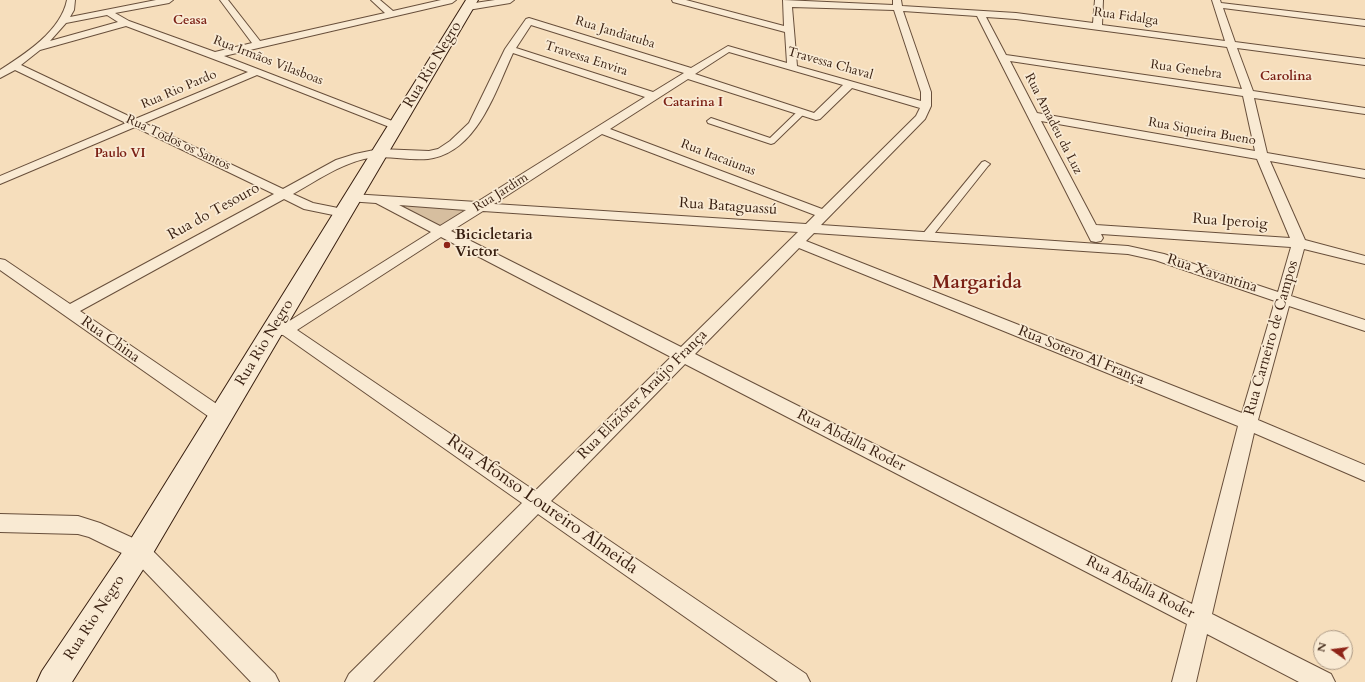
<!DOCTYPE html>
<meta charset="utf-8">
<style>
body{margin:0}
#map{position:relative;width:1365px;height:682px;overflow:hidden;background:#f6debc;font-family:Cardo,serif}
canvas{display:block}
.north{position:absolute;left:1313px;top:630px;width:40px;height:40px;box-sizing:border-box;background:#f9ead3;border:1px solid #ac9985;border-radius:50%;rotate:284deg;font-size:11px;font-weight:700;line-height:16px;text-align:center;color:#381f10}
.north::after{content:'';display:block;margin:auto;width:14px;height:18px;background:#8f2418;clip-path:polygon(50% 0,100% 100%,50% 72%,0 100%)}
</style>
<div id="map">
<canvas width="1365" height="682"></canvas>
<div class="north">N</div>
</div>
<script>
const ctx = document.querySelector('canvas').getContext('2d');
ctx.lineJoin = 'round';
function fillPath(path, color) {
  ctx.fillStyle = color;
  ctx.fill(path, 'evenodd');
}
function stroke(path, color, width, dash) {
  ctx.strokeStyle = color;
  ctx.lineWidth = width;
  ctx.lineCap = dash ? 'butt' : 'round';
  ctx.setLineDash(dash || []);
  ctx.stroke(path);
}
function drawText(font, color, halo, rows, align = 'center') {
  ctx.font = font + ' Cardo,serif';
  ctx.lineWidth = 3.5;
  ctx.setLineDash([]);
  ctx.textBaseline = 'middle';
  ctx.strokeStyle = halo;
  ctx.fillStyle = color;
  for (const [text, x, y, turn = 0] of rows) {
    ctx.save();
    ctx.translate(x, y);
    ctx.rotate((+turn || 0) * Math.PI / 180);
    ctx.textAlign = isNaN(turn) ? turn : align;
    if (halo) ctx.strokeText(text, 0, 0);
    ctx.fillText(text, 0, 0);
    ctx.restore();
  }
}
fillPath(new Path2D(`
 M390 203 470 208 439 227Z`), '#d6be9f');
const pedestrian = new Path2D(`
 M798 111H801L805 113 774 143 771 144 708 123 707 121 711 118 714 119 770 138Z
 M985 161 990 164 988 166 930 239H922L921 237 922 235 982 162Z`);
const minor = new Path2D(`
 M67 0H75L74 10 70 17 156 0H173L169 3 115 13 129 21 215 52 252 43 220 0H228L260 41 385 13 371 0H380L393 11 441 0H456L452 3 224 56 400 124 402 126 400 128H392L257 75 144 123 283 189 336 160 355 154 379 149 429 151 438 149 450 141 469 123 505 49 526 19 529 18 691 68 728 46 787 63 785 32 673 2 672 0H686L784 26 783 0 893 5V0H901L902 6 1016 13 1093 23 1095 0H1103L1102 25 1225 41 1212 0H1220L1221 3 1365 20V26L1223 8 1235 42 1365 59V65L1237 48 1253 91 1365 108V114L1254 98 1267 153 1365 170V178L1270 161 1305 240 1365 256V264L1304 249 1291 296 1365 320V331L1289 306 1258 420 1365 465V481L1254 433 1212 614 1331 674 1335 682H1299L1207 634 1196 682H1172L1187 624 685 364 551 501 806 674 810 682H778L538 514 373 682H345L349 674 522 503 283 335 267 334 265 330 267 326 283 325 431 232 376 203 347 201 346 198 347 195 352 194 477 202 645 97 513 53C495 92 477 153 428 159 406 161 385 154 364 159 339 165 316 181 293 194L313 203 348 210 350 213 348 216 343 217 304 209 284 199 80 311 227 411 230 416 227 421 221 423 215 421 0 270V259L5 260 70 304 274 194 135 127 0 184V176L126 123 15 70 0 78V70C25 54 61 31 67 0ZM792 7 894 10 921 92V101L797 66ZM903 11 977 16 1091 241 1096 242 1101 241 1103 238 1101 234 1291 247 1278 292 1164 254 1128 246 821 225 925 119 931 106V92ZM107 15 118 22 50 41 66 23ZM986 17 1016 19 1227 47 1242 89 1006 55ZM531 25 684 73 653 92 516 48ZM126 26 248 72 135 119 21 65 40 50ZM729 52 843 85 814 113 695 74ZM1010 61 1243 96 1255 151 1037 113ZM688 79 816 120 820 119 852 88 920 108 916 116 822 209 610 129ZM1041 121 1257 159 1290 238 1096 225ZM602 134 815 215 806 224 494 204ZM399 205 466 210 440 226ZM483 211 798 232 681 347 451 231ZM814 233 1128 254 1155 260 1275 301 1242 413 806 241ZM441 237 671 357 535 491 297 330ZM799 248 1238 426 1192 604 695 354Z
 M495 0H514L510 3 468 10 464 7 468 4Z
 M0 514 78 516 100 523 146 544 275 674 279 682H251L132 558 89 537 78 534 0 532Z`);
const secondary = new Path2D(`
 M466 0H478L149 560 72 682H37L42 671 129 542Z`);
stroke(pedestrian, '#684f3b', 2);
stroke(minor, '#684f3b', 2);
stroke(secondary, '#381f10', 2);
fillPath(pedestrian, '#f9ead3');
fillPath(minor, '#f9ead3');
fillPath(secondary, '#f9ead3');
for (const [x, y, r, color] of [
 [447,245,4,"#8f2418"]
]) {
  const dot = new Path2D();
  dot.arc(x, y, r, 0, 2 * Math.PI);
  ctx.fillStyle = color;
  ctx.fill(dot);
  stroke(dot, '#f9ead3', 1.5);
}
drawText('13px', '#381f10', '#f9ead3', [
 ["Rua Fidalga",1126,17,8],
 ["Rua Jandiatuba",615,33,17],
 ["Travessa Envira",586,59,18],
 ["Rua Irmãos Vilasboas",268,61,21],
 ["Travessa Chaval",830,64,16],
 ["Rua Genebra",1186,70,8],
 ["Rua Rio Pardo",179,90,-23],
 ["Rua Amadeu da Luz",1053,124,63],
 ["Rua Siqueira Bueno",1202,132,10],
 ["Rua Todos os Santos",178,143,25],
 ["Rua Itacaiunas",718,158,21],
 ["Rua Jardim",501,193,-32]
]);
drawText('bold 13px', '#7a1f14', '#f9ead3', [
 ["Ceasa",190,21],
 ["Carolina",1286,77],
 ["Catarina I",693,103],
 ["Paulo VI",120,154]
]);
drawText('15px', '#381f10', '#f9ead3', [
 ["Rua Rio Negro",433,65,-59],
 ["Rua Bataguassú",728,207,4],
 ["Rua do Tesouro",214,212,-29],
 ["Rua Iperoig",1230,222,4],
 ["Rua Xavantina",1212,274,18],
 ["Rua Carneiro de Campos",1272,338,-74],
 ["Rua China",110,340,35],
 ["Rua Rio Negro",265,343,-59],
 ["Rua Sotero Al França",1081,356,22],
 ["Rua Elizióter Araújo França",643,395,-45],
 ["Rua Abdalla Roder",851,441,27],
 ["Rua Abdalla Roder",1140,588,27],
 ["Rua Rio Negro",95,618,-57]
]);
drawText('bold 15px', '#381f10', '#f9ead3', [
 ["Bicicletaria",455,236],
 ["Victor",455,253]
], 'left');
drawText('18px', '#381f10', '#f9ead3', [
 ["Rua Afonso Loureiro Almeida",542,505,35]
]);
drawText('bold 19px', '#7a1f14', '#f9ead3', [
 ["Margarida",977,284]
]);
</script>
